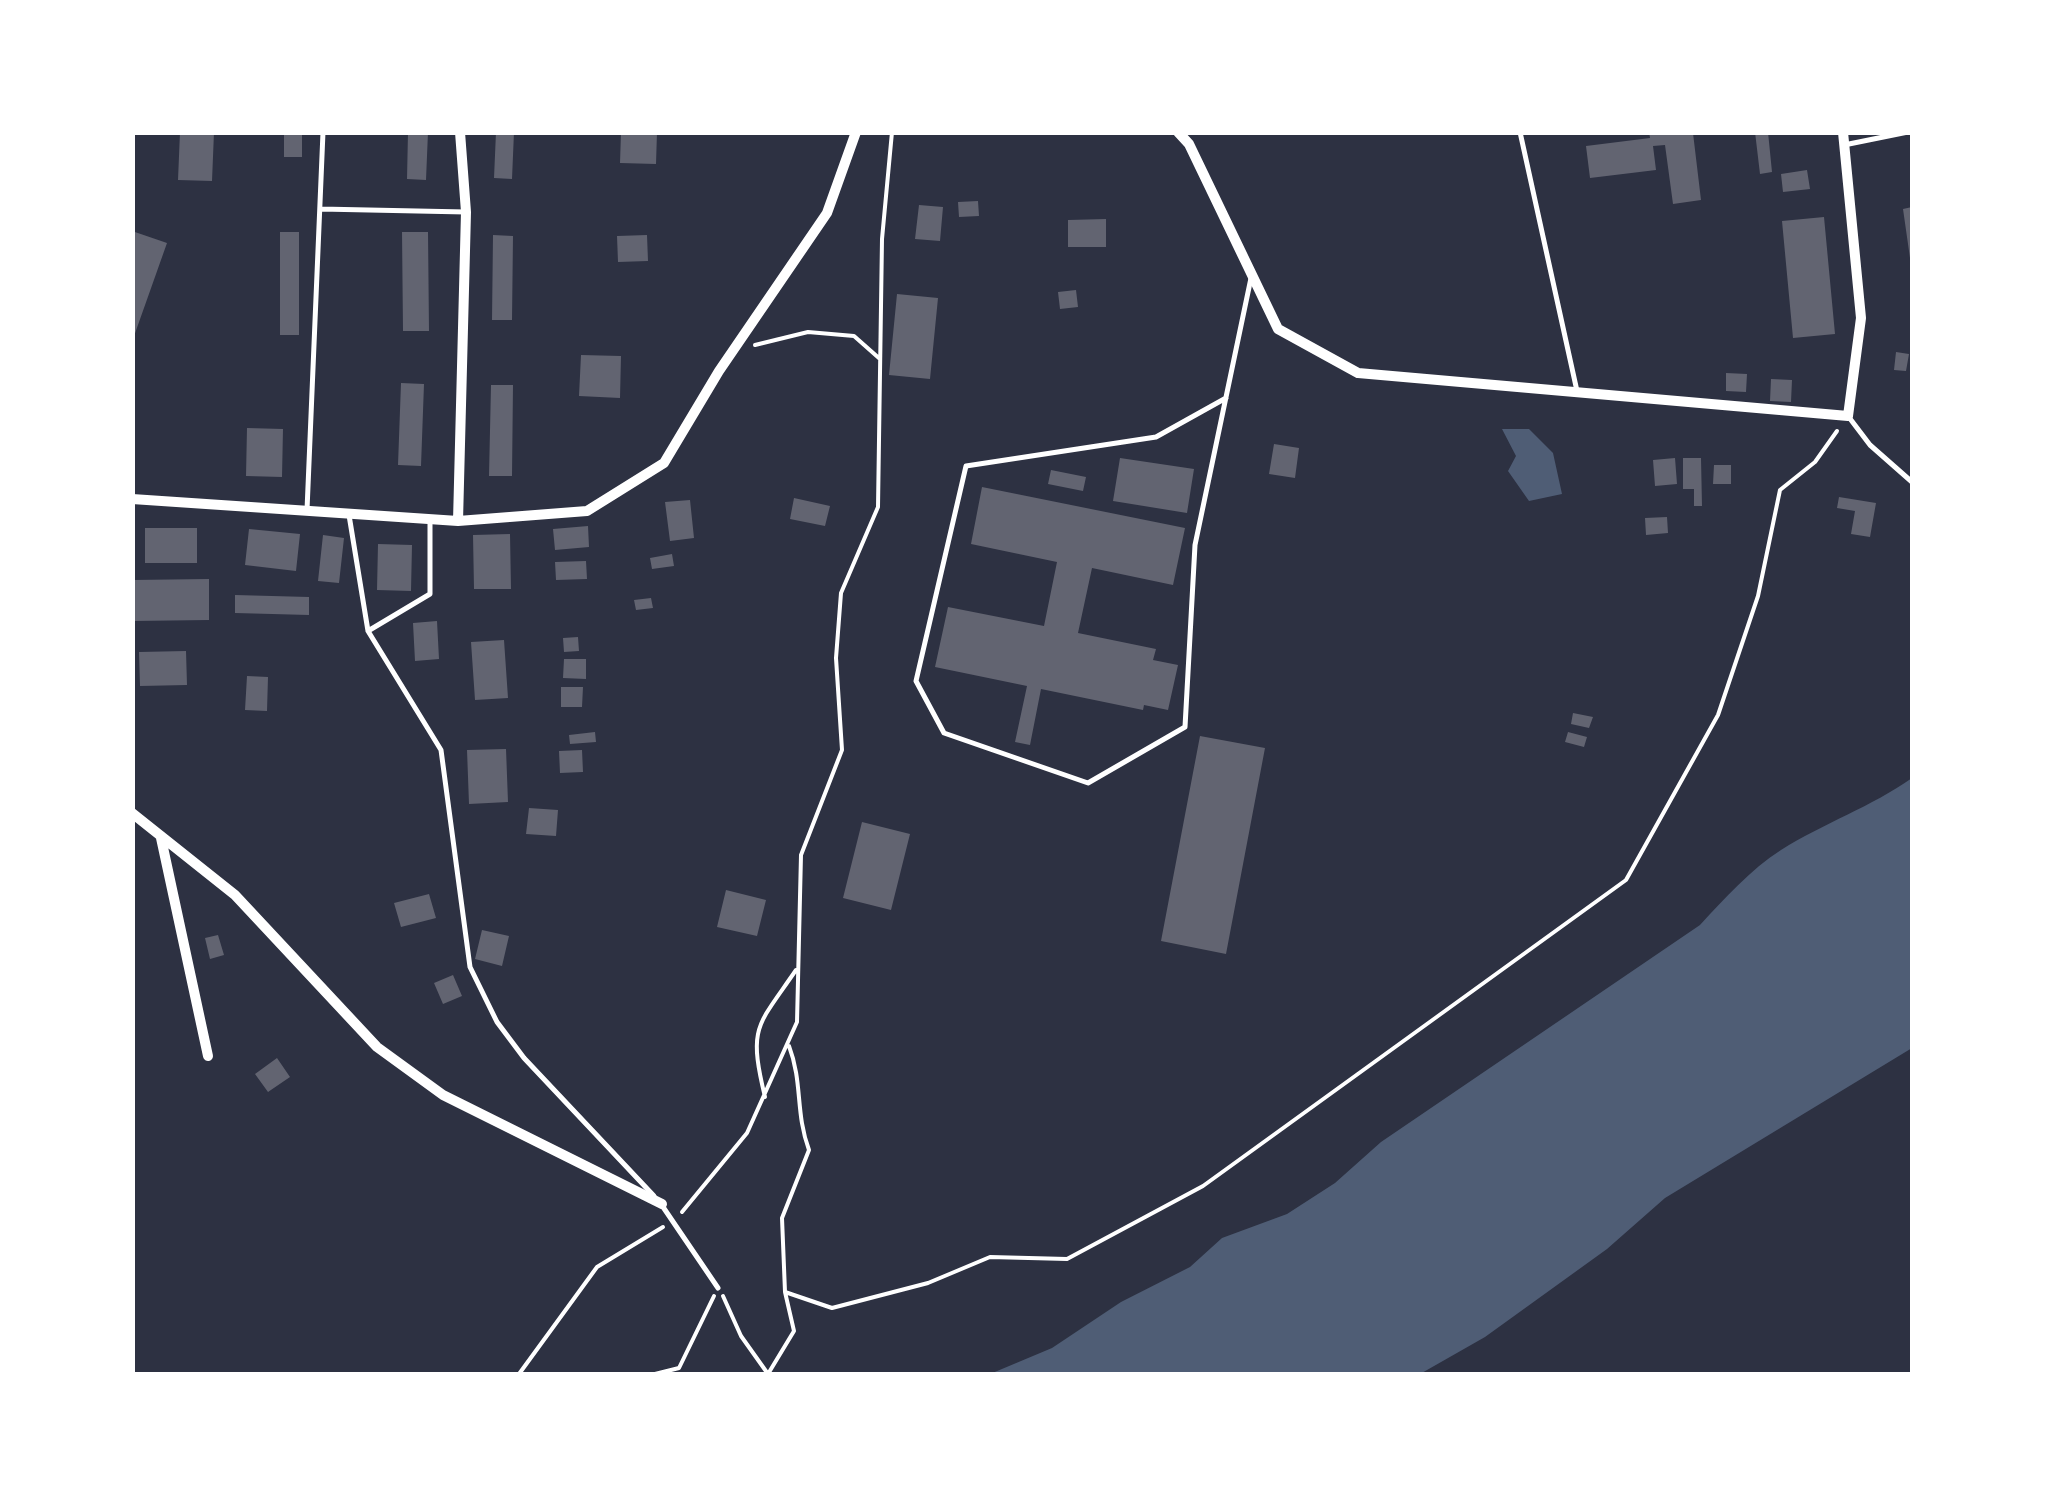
<!DOCTYPE html>
<style>
body{margin:0}
#map{position:relative;width:2045px;height:1507px;overflow:hidden;background:#2d3142;font-family:Raleway,sans-serif}
canvas{display:block}
.frame{position:absolute;inset:0;border:135px solid #fff;pointer-events:none}
</style>
<div id="map">
<canvas width="2045" height="1507"></canvas>
<div class="frame"></div>
</div>
<script>
const ctx = document.querySelector('canvas').getContext('2d');
ctx.lineJoin = 'round';
function fillPath(path, color) {
  ctx.fillStyle = color;
  ctx.fill(path, 'evenodd');
}
function stroke(path, color, width, dash) {
  ctx.strokeStyle = color;
  ctx.lineWidth = width;
  ctx.lineCap = dash ? 'butt' : 'round';
  ctx.setLineDash(dash || []);
  ctx.stroke(path);
}
fillPath(new Path2D(`
 M1502 429H1529L1553 453 1562 494 1529 501 1508 471 1516 456Z
 M1912 778V1048L1665 1198 1607 1249 1485 1337 1420 1374H990L1052 1348 1121 1302 1190 1267 1222 1238 1287 1214 1335 1183 1381 1142 1700 925C1725 898 1750 870 1781 850 1824 823 1871 807 1912 778Z`), '#4f5d75');
fillPath(new Path2D(`
 M180 132H214L212 181 178 180Z
 M284 132H302V157H284Z
 M408 132H428L426 180 407 179Z
 M496 132H514L512 179 494 178Z
 M621 132H657L656 164 620 163Z
 M1649 132H1672V135L1693 133 1701 200 1673 204 1665 145 1653 146 1656 170 1590 178 1586 146 1650 138Z
 M1755 132H1768L1772 172 1760 174Z
 M1807 170 1810 189 1783 192 1781 174Z
 M978 201 979 216 959 217 958 202Z
 M919 205 943 207 940 241 915 239Z
 M1912 207V258H1910L1903 209Z
 M1824 217 1835 334 1793 338 1782 221Z
 M1106 219V247H1068V220Z
 M132 231 167 243 133 339H132Z
 M280 232H299V335H280Z
 M402 232H428L429 331H403Z
 M493 235 513 236 512 320H492Z
 M647 235 648 261 618 262 617 236Z
 M1076 290 1078 307 1060 309 1058 292Z
 M897 294 938 298 930 379 889 375Z
 M1896 352 1909 354 1906 371 1894 370Z
 M581 355 621 356 620 398 579 396Z
 M1726 373 1747 374 1746 392 1726 391Z
 M1771 379 1792 380 1791 402 1770 401Z
 M401 383 424 384 421 466 398 465Z
 M491 385H513L512 476H489Z
 M247 428 283 429 282 477 246 476Z
 M1274 444 1299 448 1295 478 1269 474Z
 M1120 458 1194 469 1187 513 1113 501Z
 M1675 458 1677 484 1655 486 1653 460Z
 M1683 458H1701L1702 506H1694V489H1683Z
 M1714 465H1731V484H1713Z
 M1051 470 1086 477 1083 491 1048 484Z
 M982 487 1185 528 1173 585 1092 568 1078 633 1156 649 1153 660 1178 665 1168 710 1144 705 1143 710 1041 689 1030 745 1015 742 1027 686 935 667 948 607 1044 626 1057 562 971 544Z
 M1839 497 1876 503 1870 537 1851 534 1855 511 1837 508Z
 M794 498 830 506 825 526 790 519Z
 M690 500 694 538 670 541 665 502Z
 M1667 517 1668 533 1646 535 1645 518Z
 M588 526 589 547 555 550 553 529Z
 M145 528H197V563H145Z
 M249 529 300 534 296 571 245 565Z
 M510 534 511 589H474L473 535Z
 M323 535 344 538 339 583 318 581Z
 M378 544 412 545 411 591 377 590Z
 M672 554 674 566 652 569 650 558Z
 M586 561 587 579 556 580 555 562Z
 M209 579V620L132 621V580Z
 M235 595 309 597V615L235 613Z
 M651 598 653 608 636 610 634 600Z
 M437 621 439 659 415 661 413 623Z
 M578 637 579 651 564 652 563 638Z
 M504 640 508 698 475 700 471 642Z
 M186 651 187 685 140 686 139 652Z
 M564 659H586V679L563 678Z
 M247 676 268 677 267 711 245 710Z
 M561 687H583L582 707H561Z
 M1573 713 1593 717 1589 728 1571 724Z
 M595 732 596 742 570 744 569 735Z
 M1568 732 1587 737 1584 747 1565 742Z
 M1200 736 1265 748 1226 954 1161 941Z
 M506 749 508 802 469 804 467 750Z
 M582 750 583 772 560 773 559 751Z
 M529 808 558 810 556 836 526 834Z
 M862 822 910 834 891 910 843 898Z
 M726 890 766 900 757 936 717 927Z
 M429 894 436 918 401 927 394 903Z
 M482 930 509 936 502 966 475 959Z
 M218 935 224 955 210 959 205 938Z
 M453 975 462 996 443 1004 434 983Z
 M277 1058 290 1077 268 1092 255 1074Z`), '#626471');
stroke(new Path2D(`
 M755 345 808 332 854 336 880 359
 M765 1097C748 1026 757 1027 796 970
 M682 1212 747 1133 797 1022 801 855 842 750 836 658 841 593 878 507 882 239 892 132
 M785 1292 832 1308 928 1283 990 1257 1067 1259 1203 1186 1626 880 1718 715 1758 596 1780 490 1815 462 1837 431
 M723 1296 741 1336 768 1374
 M519 1374 597 1267 663 1227
 M655 1374 679 1368 714 1296
 M768 1374 794 1331 785 1292 782 1218 809 1150C795 1112 803 1083 789 1046`), '#fff', 4);
stroke(new Path2D(`
 M1520 132 1577 391
 M1844 145 1908 132
 M320 209 466 212
 M1226 398 1156 437 966 466 916 681 944 733 1088 783 1185 727 1195 545 1251 278
 M1848 416 1870 445 1912 482
 M307 510 323 132
 M349 515 368 631 441 750 470 967 497 1022 524 1058 654 1196
 M368 631 430 594V519
 M661 1204 718 1288`), '#fff', 5);
stroke(new Path2D(`
 M1178 132 1189 144 1278 329 1358 373 1848 416 1861 318 1843 132
 M132 499 458 521 587 511 664 463 719 371 827 213 856 132
 M458 521 466 212 460 132
 M132 813 235 895 377 1047 443 1095 662 1204
 M161 838 208 1056`), '#fff', 10);
</script>
